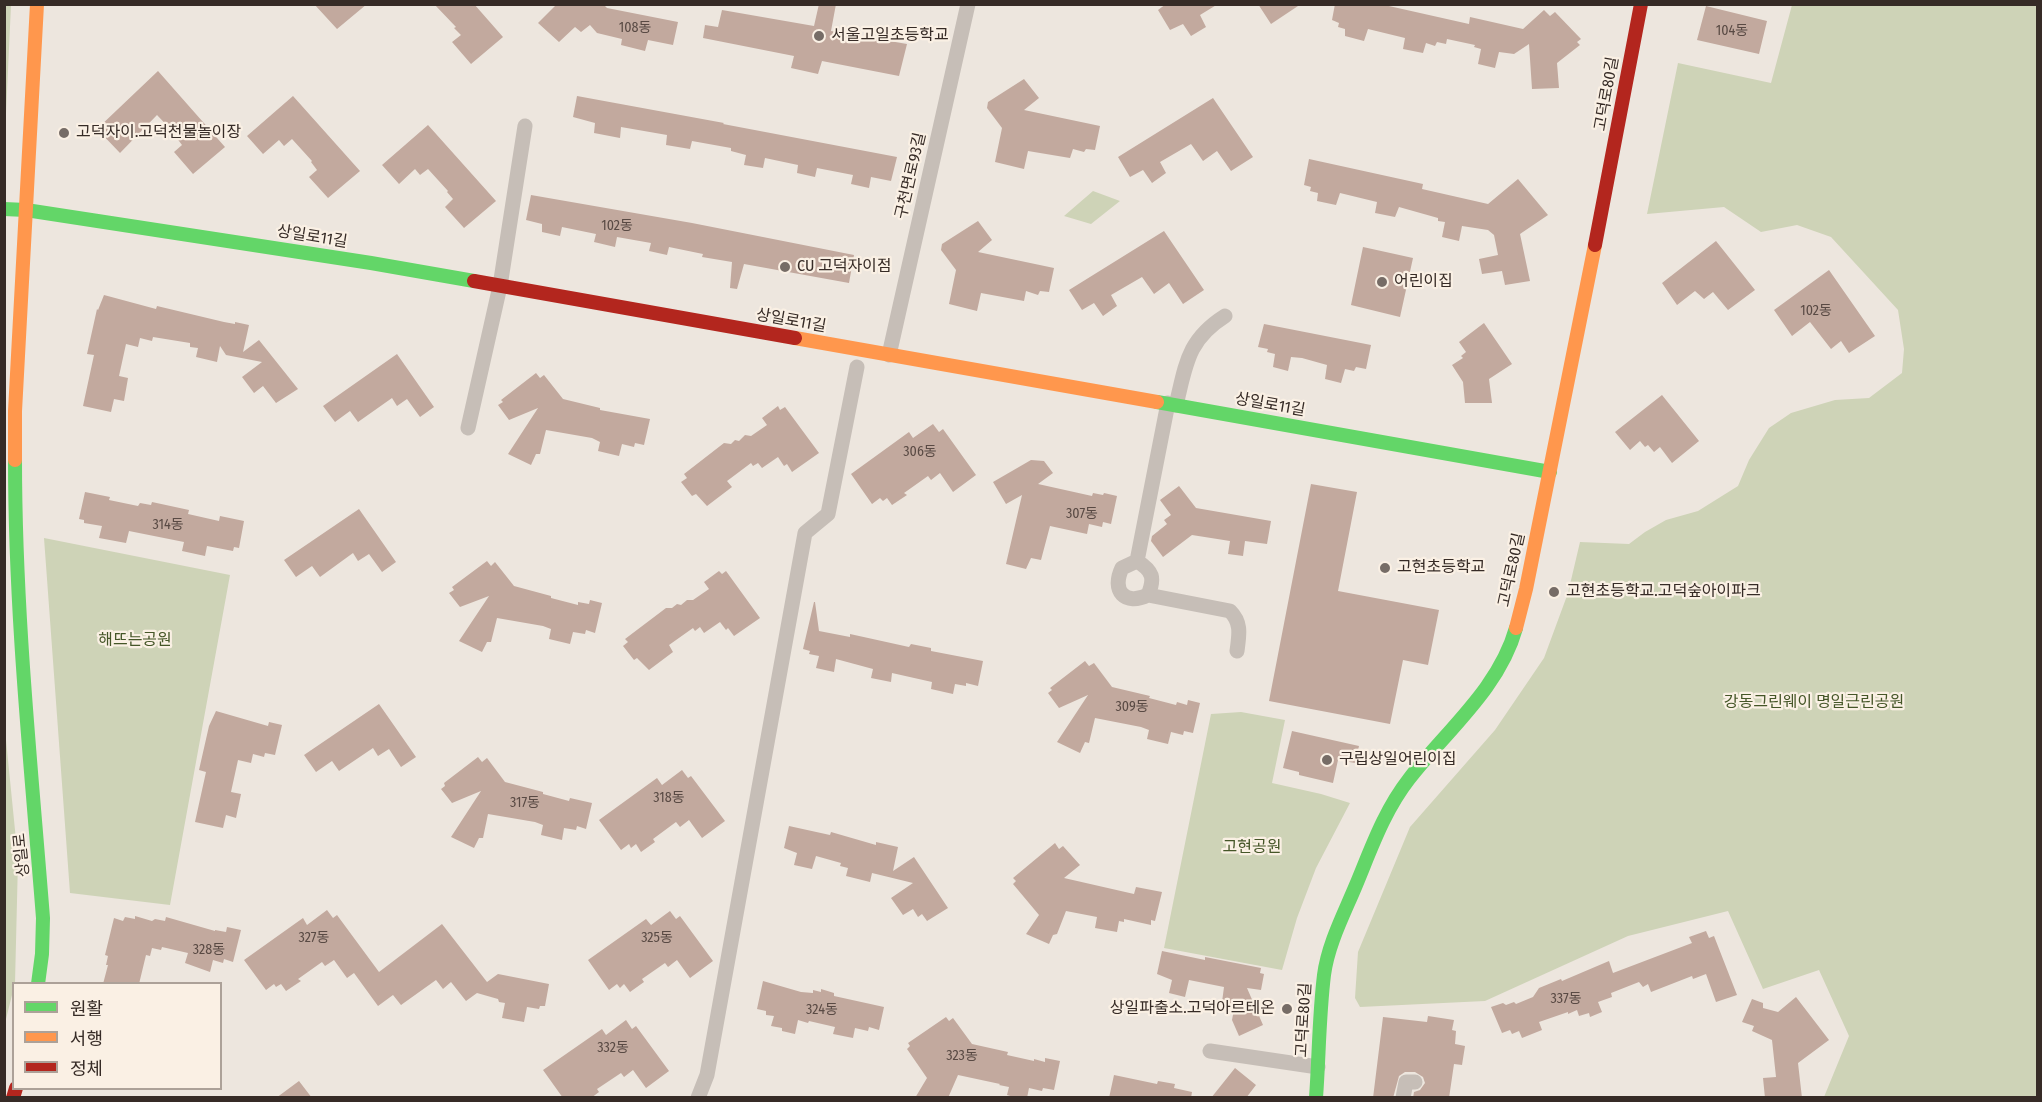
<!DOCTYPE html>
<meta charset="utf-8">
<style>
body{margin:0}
#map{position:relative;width:2042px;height:1102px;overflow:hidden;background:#ede6de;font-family:"Fira Sans Condensed","Noto Sans KR",sans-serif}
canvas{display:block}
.frame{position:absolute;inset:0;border:6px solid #362b26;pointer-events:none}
.legend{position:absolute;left:12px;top:982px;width:210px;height:108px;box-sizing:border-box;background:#faf0e4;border:2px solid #aca198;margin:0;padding:8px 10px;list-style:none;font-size:18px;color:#362b26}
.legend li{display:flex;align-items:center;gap:12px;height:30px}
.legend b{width:30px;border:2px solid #aca198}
</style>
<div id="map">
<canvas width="2042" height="1102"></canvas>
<div class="frame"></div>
<ul class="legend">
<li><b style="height:8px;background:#63d668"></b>원활</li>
<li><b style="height:8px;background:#ff974d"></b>서행</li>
<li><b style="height:8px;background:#b3261e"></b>정체</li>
</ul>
</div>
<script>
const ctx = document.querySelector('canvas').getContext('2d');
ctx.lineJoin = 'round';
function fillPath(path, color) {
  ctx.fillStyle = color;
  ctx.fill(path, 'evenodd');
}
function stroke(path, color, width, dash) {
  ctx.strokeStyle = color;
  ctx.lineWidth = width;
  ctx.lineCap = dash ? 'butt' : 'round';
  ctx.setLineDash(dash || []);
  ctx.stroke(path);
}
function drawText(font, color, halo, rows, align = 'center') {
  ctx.font = font + ' "Fira Sans Condensed","Noto Sans KR",sans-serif';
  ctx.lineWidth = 4.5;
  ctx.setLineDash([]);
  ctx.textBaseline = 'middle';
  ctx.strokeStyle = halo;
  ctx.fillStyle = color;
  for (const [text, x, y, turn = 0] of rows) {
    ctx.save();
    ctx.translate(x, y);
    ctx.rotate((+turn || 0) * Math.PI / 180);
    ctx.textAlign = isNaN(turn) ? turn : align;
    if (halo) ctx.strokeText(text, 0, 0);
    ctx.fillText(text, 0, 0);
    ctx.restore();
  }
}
fillPath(new Path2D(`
 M5 4 11 5 5 135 4 5Z
 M1792 5H2037V1097H1824L1849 1036 1819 970 1763 989 1728 911 1628 936 1485 1001 1360 1007 1355 998 1358 952 1410 827 1495 730 1544 658 1568 593 1580 542 1629 544 1645 532 1666 520 1698 511 1738 486 1749 460 1769 428 1791 413 1835 400 1869 398 1902 373 1904 349 1898 310 1831 237 1797 225 1761 232 1724 207 1647 214 1678 63 1771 83Z
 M1093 191 1120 201 1091 224 1064 216Z
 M44 538 230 575 170 905 70 893Z
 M1241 712 1285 720 1272 783 1321 794 1350 803 1316 868 1297 918 1282 970 1164 948 1211 714Z
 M4 720 18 860 15 983 5 1023Z`), '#ced3b7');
fillPath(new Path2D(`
 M314 4H367L337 29Z
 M434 4H474L503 37 471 64 452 42 461 35 454 28 456 27Z
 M557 4H603L607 8 678 22 673 45 648 40 645 51 621 45 622 39 597 33 590 25 581 32 575 27 559 42 538 23Z
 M819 4H836L831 31 907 44 899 76 822 61 818 74 791 68 794 56 703 38 705 25 718 27 722 10 814 26Z
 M1166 4H1218L1200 15 1206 27 1191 36 1183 24 1170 30 1158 10Z
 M1258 4H1301L1271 24Z
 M1335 4H1380L1469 24 1470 17 1523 29 1544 10 1550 16 1555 12 1581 39 1577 42 1580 45 1557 63 1559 88 1532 89 1529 44 1514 54 1499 52 1495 68 1478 64 1481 49 1474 47 1475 45 1447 39 1446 44 1437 42 1435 46 1426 43 1423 53 1403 49 1405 38 1368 29 1364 41 1345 36V29L1338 27 1339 23 1332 20Z
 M1706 6 1767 21 1759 54 1697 40Z
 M158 71 225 147 193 174 174 152 182 145 176 137 177 136 157 115 120 153 97 129Z
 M1024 79 1039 98 1024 110 1100 126 1095 150 1086 149 1084 152 1073 149 1070 158 1028 151 1024 169 995 162 1002 128 987 108 988 102Z
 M293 96 360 171 328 198 309 177 317 170 311 162 312 161 292 139 284 146 279 140 263 154 247 136Z
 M577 96 724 123 723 124 897 157 891 181 871 177 869 188 851 184 853 175 817 168 815 177 797 173 798 165 765 158 763 168 744 165 746 155 731 151V148L692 141 690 149 666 145 667 135 621 127 620 138 594 133 595 123 573 117Z
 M1213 98 1253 157 1231 171 1217 151 1203 161 1191 144 1160 162 1166 173 1152 183 1143 170 1130 177 1118 157Z
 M428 125 496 201 464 228 445 207 453 199 447 192 448 191 428 169 420 175 415 169 399 184 382 165Z
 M1309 159 1423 184 1422 189 1488 204 1518 179 1548 215 1520 234 1530 281 1505 285 1502 271 1482 274 1479 259 1498 255 1494 235 1488 230 1462 226 1459 241 1442 237 1445 222 1438 221V218L1399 207 1395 217 1375 213 1377 202 1340 193 1336 205 1317 201 1318 193 1310 191 1311 187 1304 185Z
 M531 195 692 223 854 255 849 283 744 264 737 289 730 288 732 262 702 257 703 254 669 247 667 255 649 251 651 243 617 237 615 247 594 242 596 234 562 227 560 236 542 232V224L526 220Z
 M978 221 992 240 978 252 1054 268 1049 292 1040 291 1038 295 1026 291 1024 301 981 293 977 311 949 304 956 270 941 250 942 244Z
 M1164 231 1204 290 1183 304 1169 283 1154 294 1142 277 1111 295 1117 306 1103 316 1094 303 1082 310 1069 290Z
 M1716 241 1755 290 1728 310 1713 292 1704 299 1695 291 1677 305 1662 283Z
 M1363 247 1413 258 1400 317 1351 305Z
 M1829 270 1875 336 1849 353 1841 341 1831 349 1810 322 1792 336 1774 310Z
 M104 295 156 309 157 306 224 322 235 324V322L249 325 243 352 259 340 298 389 276 403 263 386 254 393 242 377 262 362 226 355 220 346 217 362 196 357 198 348 190 347V343L153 337 152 341 140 338 138 347 126 344 119 376 128 378 124 401 114 399 111 412 83 406 94 355 87 354 97 309 98 310Z
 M1484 323 1512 364 1489 379 1492 403H1465L1463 382 1452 365 1463 358 1461 356 1466 352 1459 342Z
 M1264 324 1371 345 1366 369 1356 367 1354 371 1345 369 1341 383 1325 379 1327 365 1302 358 1291 357 1288 371 1273 367 1275 354 1267 352 1268 349 1258 347Z
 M397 354 434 407 420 417 407 399 397 406 392 398 358 422 350 411 335 422 323 406Z
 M536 373 540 378 544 375 563 399 600 408V410L650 419 644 445 635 443 634 447 622 444 619 456 598 451 600 442 592 438 546 430 540 454H536L531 465 508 454 538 408 509 420 498 405 503 402 501 400Z
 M1662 395 1699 441 1672 463 1660 447 1654 452 1648 445 1645 447 1640 441 1630 450 1615 432Z
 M778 406 780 410 785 407 819 453 792 472 787 464 784 466 778 457 762 468 758 463 753 466 751 463 727 481 732 487 707 506 696 494 692 496 681 482 687 478 684 474 724 443 731 444 735 440 739 441 745 435 751 436 767 425 762 418Z
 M933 424 939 432 943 429 976 475 953 492 940 473 931 480 928 476 904 493 907 495 892 505 887 498 883 501 880 498 872 504 851 474 909 432 913 438Z
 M1031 460 1044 461 1053 473 1038 484 1092 496 1093 493 1103 495 1104 493 1117 496 1111 524 1103 522 1102 527 1089 524 1087 534 1050 526 1041 560 1031 558 1026 569 1006 564 1022 495 1006 504 993 482Z
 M1311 484 1357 492 1338 591 1439 610 1428 665 1403 660 1390 724 1269 701Z
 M1179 486 1196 508 1271 521 1267 544 1245 541 1243 556 1228 554 1230 541 1192 535 1163 557 1151 541 1152 536 1167 524 1164 520 1171 515 1160 500Z
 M85 492 110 497 109 500 138 506 140 503 151 505 152 502 189 510 188 514 219 521 220 516 244 521 239 548 234 547 233 551 207 546 205 556 182 551 184 542 129 531 126 543 99 538 102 526 84 523V520L79 519Z
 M359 509 396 562 382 572 369 554 358 561 353 553 320 577 312 566 296 577 284 560Z
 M487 561 491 566 495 562 514 586 551 596V598L578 605V602L589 604 590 600 602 603 595 633 586 630 585 634 573 632 570 644 549 639 551 629 543 626 497 618 491 642H487L482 652 459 641 489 596 460 607 449 593 454 590 452 587Z
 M719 571 722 574 726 571 760 618 734 636 728 628 726 630 720 622 704 633 700 627 695 631 693 628 669 645 673 652 649 670 637 658 634 660 623 646 628 642 625 639 666 608H672L677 604 681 605 687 600H693L709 589 704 582Z
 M814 602H815L819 631 850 637V634L909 647 911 644 931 648V651L983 661 978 686 966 683V686L955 684 953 694 931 689 932 682 892 673 891 682 871 678 873 669 836 659 834 672 816 668 819 656 809 654 810 651 803 649Z
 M1085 661 1089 666 1094 663 1112 687 1150 696 1149 698 1176 705 1177 702 1187 705 1188 700 1200 703 1193 733 1184 731 1183 735 1171 732 1168 744 1147 739 1149 730 1141 727 1095 718 1089 743 1085 742 1080 753 1057 742 1088 695 1059 708 1048 693 1052 690 1050 688Z
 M379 704 416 757 401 767 389 749 378 756 373 748 339 771 332 761 316 772 304 755Z
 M216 711 268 726 269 722 282 725 275 755 265 753 264 757 253 754 251 763 238 760 231 792 241 794 236 818 226 815 223 828 195 822 206 772 199 770 209 726Z
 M1292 731 1359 746 1355 763 1338 760 1333 783 1299 775V772L1283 768Z
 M478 757 482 762 487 758 505 782 543 792V794L569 801 570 798 592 803 586 829 577 826 576 830 564 828 562 840 541 835 543 825 535 822 488 814 483 838H479L474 848 451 837 481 791 452 803 441 789 445 786 444 783Z
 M682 770 688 778 691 776 725 821 702 838 689 820 680 827 676 822 653 839 655 842 641 852 636 844 631 848 629 844 621 850 599 820 657 778 662 785Z
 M789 826 830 835 831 832 876 845V842L898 847 893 871 914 857 948 908 927 921 922 914 918 917 913 909 903 915 891 898 913 883 872 873 870 882 846 876 848 868 840 866 841 863 816 856 812 869 794 865 797 853 784 848Z
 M1055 843 1059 849 1063 846 1080 865 1064 878 1134 894 1136 887 1162 892 1155 921 1151 920V925L1124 919V922L1119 921 1117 932 1095 928 1097 917 1066 911 1057 934 1053 935 1049 944 1026 934 1039 915 1013 884 1016 881 1013 878Z
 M327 910 333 918 337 915 379 972 442 924 487 982 498 974 549 984 545 1006H540L539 1009 527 1007 524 1022 502 1018 505 1003 499 1002 498 999 477 993 466 1001 451 982 443 989 436 980 401 1005 393 995 378 1006 354 973 347 978 334 960 325 966 322 962 298 979 301 981 286 991 281 984 276 987 274 984 266 990 244 960 303 918 307 925Z
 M670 911 676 919 680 916 713 961 690 978 677 960 668 967 665 963 642 979 644 982 630 992 624 984 620 988 617 984 609 990 588 960 646 919 651 925Z
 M135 916 152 921 155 919 165 921 166 917 215 931V930L226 932 227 927 241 930 233 962 224 959 223 963 213 960 210 972 185 963 188 953 162 947 161 950 152 948 150 956 146 955 139 984H103L108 965H106L108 956 105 955 114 918 123 921 125 917 135 919Z
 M1706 931 1709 938 1714 936 1737 995 1716 1002 1706 974 1693 979 1692 976 1651 992 1648 984 1643 987 1639 982 1611 993 1612 997 1598 1002 1602 1012 1590 1017 1589 1013 1579 1016 1577 1010 1568 1014V1012L1539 1022 1542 1030 1522 1038 1519 1031 1512 1034 1510 1030 1502 1033 1491 1007 1503 1003 1506 1005 1514 1002 1516 1004 1533 997 1539 988 1561 979 1562 981 1609 961 1613 973 1692 943 1689 937Z
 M1162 951 1205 960V957L1261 968 1260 973 1264 974 1261 990 1247 988 1263 1025 1239 1036 1232 1020 1235 1004 1222 1002 1224 987 1189 980 1185 997 1169 993 1172 980 1157 974Z
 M763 981 801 992 813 993V990L821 992V989L834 993V996L884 1007 879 1030 869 1027 868 1031 855 1028 853 1038 833 1034 835 1027 809 1021 808 1023 798 1020 795 1034 782 1031V1028L771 1026 774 1016 766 1015V1011L757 1009Z
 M1796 997 1829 1040 1798 1063 1802 1098H1783V1096L1765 1098 1763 1078 1776 1077 1772 1040 1752 1031 1754 1026 1742 1022 1752 999 1763 1003V1008L1778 1012Z
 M1428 1016 1454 1020 1452 1030 1456 1031 1455 1044 1465 1046 1462 1065 1454 1064 1449 1098H1413L1414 1092 1420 1090 1425 1083 1423 1077 1415 1072H1405L1399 1076 1393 1098H1373L1383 1017 1427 1022Z
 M946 1017 949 1021 953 1018 972 1044 1008 1052 1007 1055 1034 1061V1059L1045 1062V1058L1060 1061 1054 1090 1043 1088 1042 1091 1029 1088 1027 1098H1017L1007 1095 1009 1087 999 1085 1000 1084 958 1075 948 1098H915L927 1078 907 1049 910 1046 908 1043Z
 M626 1020 632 1029 636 1026 669 1071 646 1088 633 1070 624 1077 621 1073 597 1089 599 1092 591 1098H563L543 1070 602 1029 606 1035Z
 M1235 1068 1256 1085 1246 1098H1211Z
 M1114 1075 1157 1084 1158 1081 1175 1084 1174 1088 1192 1092 1191 1098H1109Z
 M299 1081 312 1098H276Z`), '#c2a99e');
stroke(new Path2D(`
 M889 355 968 4
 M1176 405C1186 365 1187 340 1225 316
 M468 428 500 286 525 126
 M1137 561C1153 571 1155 578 1148 595 1125 606 1111 591 1122 568L1137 561 1168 403
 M1148 595 1230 611C1242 623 1239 635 1237 651
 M1210 1051 1318 1067
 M698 1098 707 1075 805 533 828 514 857 367
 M1403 1098 1406 1082H1415`), '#c6beb7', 15);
stroke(new Path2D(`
 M4 209 26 210 371 263 474 281
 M1157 402 1550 472
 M15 460C15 613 31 765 43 918L42 954 38 984
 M1316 1098C1319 1057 1319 1016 1324 975 1328 944 1344 914 1356 885 1371 849 1384 811 1409 779 1446 731 1499 689 1516 628`), '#63d668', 14);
stroke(new Path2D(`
 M795 338 1157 402
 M15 460V411L37 4
 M1516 628 1526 589 1595 245`), '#ff974d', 14);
stroke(new Path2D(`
 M1595 245 1641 4
 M474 281 795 338
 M13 1098 16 1088`), '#b3261e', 14);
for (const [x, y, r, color] of [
 [819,36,6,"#766c66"],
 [64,133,6,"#766c66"],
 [785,267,6,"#766c66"],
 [1382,282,6,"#766c66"],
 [1385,568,6,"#766c66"],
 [1554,592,6,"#766c66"],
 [1327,760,6,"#766c66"],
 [1287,1009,6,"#766c66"]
]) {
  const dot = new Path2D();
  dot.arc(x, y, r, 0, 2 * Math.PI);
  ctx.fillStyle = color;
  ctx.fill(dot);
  stroke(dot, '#faf0e4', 2);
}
drawText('14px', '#594a44', null, [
 ["108동",635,28],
 ["104동",1732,31],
 ["102동",617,226],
 ["102동",1816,311],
 ["306동",920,452],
 ["307동",1082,514],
 ["314동",168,525],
 ["309동",1132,707],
 ["318동",669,798],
 ["317동",525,803],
 ["327동",314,938],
 ["325동",657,938],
 ["328동",209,950],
 ["337동",1566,999],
 ["324동",822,1010],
 ["332동",613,1048],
 ["323동",962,1056]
]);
drawText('16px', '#362b26', '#faf0e4', [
 ["서울고일초등학교",831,36],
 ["고덕자이.고덕천물놀이장",76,133],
 ["CU 고덕자이점",797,267],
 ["어린이집",1394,282],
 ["고현초등학교",1397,568],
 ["고현초등학교.고덕숲아이파크",1566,592],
 ["구립상일어린이집",1339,760],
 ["상일파출소.고덕아르테온",1275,1009,"right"]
], 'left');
drawText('16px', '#362b26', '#faf0e4', [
 ["고덕로80길",1607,94,-80],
 ["구천면로93길",911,176,-77],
 ["상일로11길",312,237,9],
 ["상일로11길",791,321,10],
 ["상일로11길",1270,405,10],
 ["고덕로80길",1512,570,-78],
 ["상일로",22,855,-96],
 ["고덕로80길",1304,1020,-87]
]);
drawText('16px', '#455628', '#faf0e4', [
 ["해뜨는공원",135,641],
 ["강동그린웨이 명일근린공원",1814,703],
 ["고현공원",1252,848]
]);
</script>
